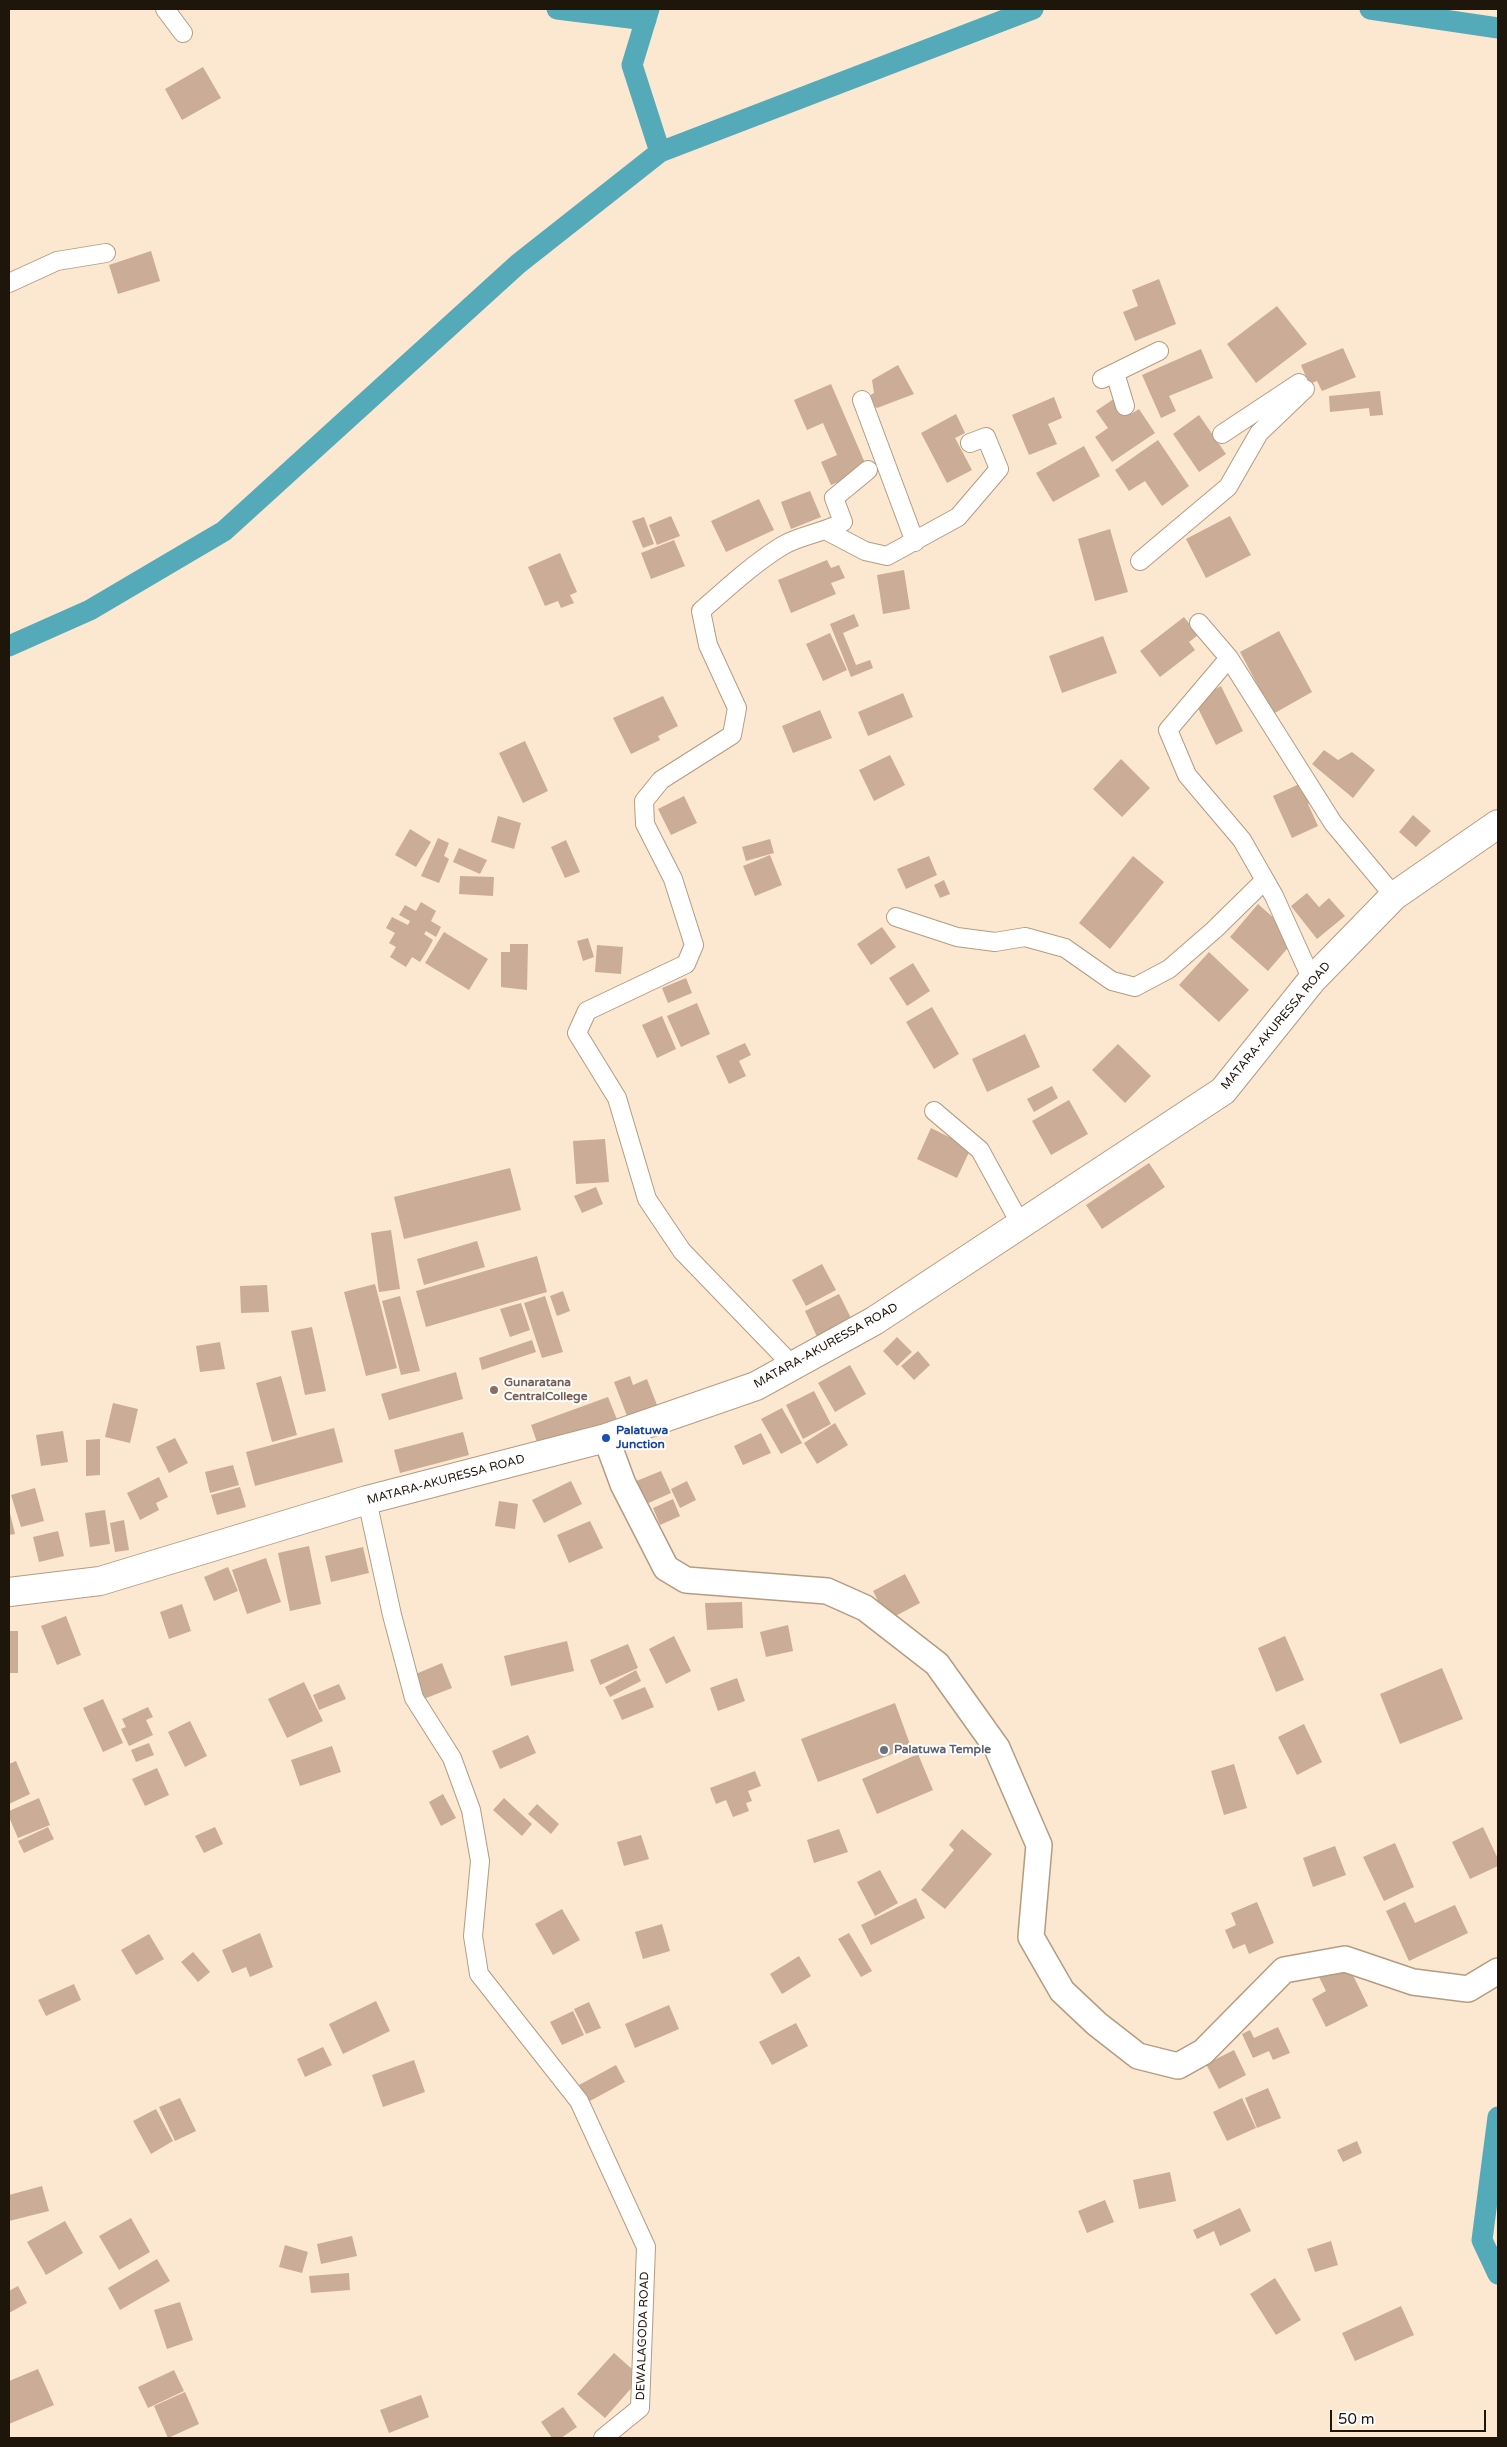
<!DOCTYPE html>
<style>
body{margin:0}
#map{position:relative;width:1507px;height:2447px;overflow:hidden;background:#fce7d1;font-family:"Varela Round",sans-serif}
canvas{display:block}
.frame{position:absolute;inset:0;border:10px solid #1e150b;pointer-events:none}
.scale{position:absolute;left:1330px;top:2410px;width:156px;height:22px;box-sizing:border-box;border:2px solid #1e150b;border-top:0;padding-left:6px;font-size:15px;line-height:18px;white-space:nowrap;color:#1e150b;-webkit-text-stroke:4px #fff;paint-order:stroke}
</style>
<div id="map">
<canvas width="1507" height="2447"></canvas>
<div class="frame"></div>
<div class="scale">50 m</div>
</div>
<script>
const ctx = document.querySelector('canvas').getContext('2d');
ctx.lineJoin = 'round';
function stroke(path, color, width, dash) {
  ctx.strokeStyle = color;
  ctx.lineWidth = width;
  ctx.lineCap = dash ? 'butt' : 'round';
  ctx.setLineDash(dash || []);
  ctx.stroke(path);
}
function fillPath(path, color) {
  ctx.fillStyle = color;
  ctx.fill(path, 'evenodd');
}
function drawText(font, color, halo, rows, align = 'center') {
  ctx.font = font + ' "Varela Round",sans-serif';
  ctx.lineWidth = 4;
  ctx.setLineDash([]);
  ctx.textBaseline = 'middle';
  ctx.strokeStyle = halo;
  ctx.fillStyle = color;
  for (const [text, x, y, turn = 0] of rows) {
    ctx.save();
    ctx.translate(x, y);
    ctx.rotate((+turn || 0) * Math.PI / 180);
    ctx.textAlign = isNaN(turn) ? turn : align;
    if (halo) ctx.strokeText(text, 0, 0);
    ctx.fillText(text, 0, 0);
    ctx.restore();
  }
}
stroke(new Path2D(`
 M557 9 646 20
 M649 9 632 65 660 152
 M1370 9 1498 28
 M9 646 90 610 224 531 518 264 660 152 1033 9
 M1498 2117 1482 2240 1498 2274`), '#55aab9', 21);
fillPath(new Path2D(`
 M203 67 221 98 182 120 165 89Z
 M151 251 160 281 118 294 109 265Z
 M1159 279 1176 324 1135 341 1123 312 1138 306 1132 290Z
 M1277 306 1307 344 1256 383 1227 344Z
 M1343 348 1356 377 1322 391 1317 381 1309 384 1301 365Z
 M1201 349 1213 378 1169 396 1176 411 1161 418 1142 375Z
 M898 365 914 394 877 408 862 400 874 393 872 380Z
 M831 384 868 470 831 485 821 462 837 455 823 423 807 430 794 400Z
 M1380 391 1383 415 1370 416 1369 408 1330 412 1329 396Z
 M1118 396 1131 414 1139 409 1155 433 1112 462 1095 437 1108 428 1096 411Z
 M1054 397 1062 418 1048 424 1057 444 1029 455 1012 415Z
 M956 414 965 433 955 438 972 470 947 483 921 433Z
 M1199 415 1226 454 1199 472 1173 434Z
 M1158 440 1189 486 1162 506 1145 481 1129 491 1115 470Z
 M1084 446 1100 476 1053 502 1036 473Z
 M810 491 821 517 791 529 781 502Z
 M759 499 774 530 726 552 711 521Z
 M671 516 680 536 657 545 649 525Z
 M1230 516 1251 555 1206 578 1186 539Z
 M644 517 654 544 643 548 632 521Z
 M1110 529 1128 592 1095 601 1078 539Z
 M674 540 685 566 651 579 641 553Z
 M560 553 577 592 570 595 574 603 561 608 558 601 545 606 528 567Z
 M827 560 831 568 839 565 845 578 831 583 836 594 791 613 778 580Z
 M904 570 910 609 883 614 877 575Z
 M854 614 859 626 843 633 856 665 870 660 873 668 851 677 830 624Z
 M1184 617 1198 635 1189 642 1195 650 1160 677 1140 651Z
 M1279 631 1312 692 1273 714 1240 652Z
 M830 633 847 670 823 681 806 644Z
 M1103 636 1117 673 1062 693 1049 656Z
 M1221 686 1243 731 1216 745 1194 700Z
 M903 693 913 717 868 736 858 712Z
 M663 696 678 726 658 736 660 740 631 754 613 718Z
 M820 710 832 738 793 753 782 726Z
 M525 741 548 791 523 803 499 753Z
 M1324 750 1338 760 1352 752 1375 770 1353 798 1312 764Z
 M890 755 905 785 874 801 859 770Z
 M1121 759 1150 788 1122 817 1093 789Z
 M1306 781 1314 797 1308 804 1318 826 1292 838 1273 796Z
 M684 796 697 823 671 835 658 809Z
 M1413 815 1431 831 1416 847 1399 832Z
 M498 816 521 823 514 849 491 842Z
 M410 829 431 842 416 867 395 855Z
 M438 838 449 843 444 856 449 859 439 883 421 876Z
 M770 839 774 853 746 861 742 847Z
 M566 840 580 872 565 878 551 847Z
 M459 848 487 860 480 874 453 862Z
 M770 855 782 885 755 896 743 866Z
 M929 856 937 875 906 889 897 869Z
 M1133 856 1164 882 1110 949 1079 923Z
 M460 876 494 877 493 896 459 894Z
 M944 880 950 894 940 898 934 885Z
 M1307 893 1319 907 1329 898 1345 916 1317 939 1291 906Z
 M421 902 436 911 431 921 441 927 436 937 426 931 424 934 433 940 427 951 420 962 412 957 406 967 390 957 396 947 389 943 395 933 386 928 392 917 408 925 410 921 399 915 405 905 416 911Z
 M1258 904 1284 927 1292 943 1268 971 1230 937Z
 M882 927 896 947 871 965 857 944Z
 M444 932 488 959 469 990 425 963Z
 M588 938 594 957 583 961 577 941Z
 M510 944H528L527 990 501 987V952H510Z
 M597 945 623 947 621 974 595 972Z
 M1209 952 1249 990 1219 1022 1179 985Z
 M913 963 930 991 907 1006 889 978Z
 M686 978 692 993 668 1003 662 988Z
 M697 1003 710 1034 681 1047 667 1016Z
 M932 1007 959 1054 934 1069 906 1022Z
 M662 1016 676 1049 657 1058 642 1025Z
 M1025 1034 1040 1067 987 1092 972 1059Z
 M745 1043 751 1055 739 1061 746 1076 729 1084 716 1056Z
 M1118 1044 1151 1076 1125 1103 1092 1070Z
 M1052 1086 1058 1098 1034 1112 1027 1099Z
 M1069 1100 1088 1134 1051 1155 1032 1121Z
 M931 1128 971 1148 957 1178 917 1159Z
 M605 1139 609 1182 576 1184 573 1141Z
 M1149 1163 1165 1187 1102 1229 1086 1205Z
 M510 1168 521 1210 404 1239 394 1197Z
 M596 1187 603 1204 582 1213 574 1196Z
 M391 1230 400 1289 379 1292 371 1233Z
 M477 1241 485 1267 424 1285 417 1259Z
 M537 1256 547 1292 426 1327 416 1291Z
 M822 1264 836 1290 806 1306 792 1280Z
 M375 1284 397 1368 366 1376 344 1292Z
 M267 1285 269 1312 241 1313 240 1286Z
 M563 1291 570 1311 557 1316 550 1296Z
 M839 1294 854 1324 819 1341 805 1311Z
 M400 1296 420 1371 401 1375 382 1301Z
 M545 1296 563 1352 542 1358 524 1303Z
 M521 1303 530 1330 510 1337 500 1309Z
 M312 1327 326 1391 305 1395 291 1331Z
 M897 1337 912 1352 897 1366 883 1351Z
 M532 1340 536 1352 482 1370 479 1358Z
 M220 1342 225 1369 200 1372 196 1346Z
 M918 1351 930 1365 914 1380 901 1366Z
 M850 1365 866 1394 835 1412 818 1383Z
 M456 1372 463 1399 389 1420 381 1394Z
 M281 1376 297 1435 272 1442 256 1383Z
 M630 1376 633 1385 647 1379 657 1405 627 1416 614 1382Z
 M814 1391 831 1424 803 1439 786 1405Z
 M608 1397 618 1422 540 1451 531 1425Z
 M113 1403 138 1409 130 1443 105 1437Z
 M782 1408 802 1443 781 1454 761 1419Z
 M835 1423 848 1445 817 1464 804 1443Z
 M334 1428 343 1462 255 1486 246 1452Z
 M63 1431 68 1462 41 1466 36 1435Z
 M463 1432 469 1455 400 1473 394 1450Z
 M761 1433 771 1453 743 1465 734 1446Z
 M175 1438 188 1463 169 1473 156 1447Z
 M100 1439V1475L86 1476V1440Z
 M233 1465 239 1485 210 1493 205 1472Z
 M661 1471 671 1493 644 1505 634 1482Z
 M159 1477 168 1497 156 1503 159 1510 140 1520 127 1493Z
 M571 1481 582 1504 544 1523 532 1500Z
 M687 1481 696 1500 680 1508 671 1489Z
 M240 1487 246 1507 217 1515 211 1495Z
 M35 1488 44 1521 21 1527 11 1495Z
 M673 1499 680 1516 660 1525 653 1508Z
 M499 1501 518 1504 515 1529 495 1526Z
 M9 1509 15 1534 9 1535Z
 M105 1510 110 1544 90 1547 85 1513Z
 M124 1520 129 1550 115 1552 110 1523Z
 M590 1521 603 1548 569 1563 557 1535Z
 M58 1531 64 1556 39 1562 33 1537Z
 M309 1546 321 1604 290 1611 278 1553Z
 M363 1547 369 1573 331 1582 325 1556Z
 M266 1558 281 1602 247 1614 232 1570Z
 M228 1567 238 1591 214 1601 204 1577Z
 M905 1574 920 1603 888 1620 873 1591Z
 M742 1602 743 1628 707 1630 705 1603Z
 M182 1604 191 1631 169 1639 160 1612Z
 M66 1616 81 1655 57 1665 41 1626Z
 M788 1625 793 1651 766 1657 760 1632Z
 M9 1631H18V1673H9Z
 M674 1636 691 1671 666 1684 649 1649Z
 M1285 1636 1304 1680 1276 1692 1258 1648Z
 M567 1641 574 1671 511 1686 504 1656Z
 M628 1644 638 1668 600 1685 590 1660Z
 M442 1663 452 1688 421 1700 411 1676Z
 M1442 1668 1463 1719 1400 1744 1380 1694Z
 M636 1670 641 1681 610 1697 605 1687Z
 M737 1678 745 1701 718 1711 710 1688Z
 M304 1682 323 1721 287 1738 268 1699Z
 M339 1684 346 1699 319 1710 313 1695Z
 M645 1687 654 1707 622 1720 613 1700Z
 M103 1699 123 1743 103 1752 83 1708Z
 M895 1703 911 1747 818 1782 801 1739Z
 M148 1707 153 1717 146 1720 153 1735 129 1746 121 1729 126 1727 122 1719Z
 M190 1721 207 1756 185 1767 168 1732Z
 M1304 1724 1322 1762 1297 1775 1278 1737Z
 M528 1735 536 1753 500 1769 492 1751Z
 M149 1743 154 1755 136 1762 131 1750Z
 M332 1746 341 1772 300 1786 291 1760Z
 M918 1754 933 1790 877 1814 862 1779Z
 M16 1761 30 1794 9 1804V1764Z
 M1234 1764 1247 1808 1224 1815 1211 1771Z
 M157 1768 169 1795 145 1806 132 1779Z
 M755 1771 761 1786 748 1791 752 1801 746 1803 749 1811 733 1817 726 1800 716 1804 710 1788Z
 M443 1794 456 1818 441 1826 429 1802Z
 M39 1798 50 1825 18 1838 9 1817V1811Z
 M504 1798 532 1824 522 1836 493 1810Z
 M537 1804 559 1824 551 1834 528 1814Z
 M48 1827 54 1839 24 1853 18 1841Z
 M215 1827 223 1844 204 1853 195 1836Z
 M1483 1827 1498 1859V1866L1470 1879 1452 1842Z
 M839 1829 848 1852 814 1863 807 1840Z
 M962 1829 992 1854 945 1909 921 1890 954 1850 949 1845Z
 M641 1835 649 1859 624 1866 617 1842Z
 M1395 1843 1414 1887 1384 1901 1363 1857Z
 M1335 1846 1346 1875 1313 1887 1303 1858Z
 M880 1870 898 1903 875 1916 857 1882Z
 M916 1898 925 1918 871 1945 861 1925Z
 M1257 1902 1274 1943 1249 1954 1245 1944 1233 1949 1225 1930 1236 1925 1231 1913Z
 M1405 1902 1415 1923 1455 1905 1468 1933 1409 1961 1386 1911Z
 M562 1909 580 1940 553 1955 535 1924Z
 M662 1924 670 1951 643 1959 635 1932Z
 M260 1933 273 1967 250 1977 246 1967 232 1973 222 1950Z
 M849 1933 872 1971 861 1977 838 1939Z
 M149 1934 164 1959 136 1975 121 1950Z
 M193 1952 210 1972 198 1982 181 1962Z
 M799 1956 811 1976 782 1994 770 1974Z
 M1347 1963 1368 2006 1326 2027 1312 1999 1326 1991 1319 1977Z
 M74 1984 81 2000 46 2016 38 2000Z
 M376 2001 390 2031 343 2054 329 2024Z
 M589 2002 601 2028 586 2034 574 2009Z
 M669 2005 679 2029 635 2048 625 2024Z
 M573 2011 584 2035 562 2045 550 2022Z
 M796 2023 808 2046 772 2065 759 2042Z
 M1278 2027 1290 2053 1273 2060 1269 2051 1253 2058 1242 2034 1250 2030 1254 2038Z
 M323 2047 332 2065 305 2077 297 2059Z
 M1234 2050 1246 2075 1219 2089 1206 2064Z
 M414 2060 425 2092 383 2107 372 2075Z
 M616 2065 625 2082 588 2102 579 2085Z
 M1268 2088 1281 2118 1257 2128 1245 2098Z
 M180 2098 196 2131 175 2141 159 2107Z
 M1242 2098 1256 2128 1227 2141 1213 2112Z
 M156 2109 173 2141 151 2154 133 2121Z
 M1357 2141 1362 2153 1343 2162 1337 2150Z
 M1170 2172 1176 2201 1139 2209 1133 2180Z
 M42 2186 49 2211 9 2221V2195Z
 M1105 2200 1114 2222 1087 2233 1078 2211Z
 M1240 2208 1251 2231 1220 2246 1214 2231 1197 2239 1193 2230Z
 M131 2218 150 2252 119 2270 99 2236Z
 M65 2221 83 2253 46 2275 27 2242Z
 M352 2236 357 2256 321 2264 317 2244Z
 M1331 2241 1338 2265 1315 2272 1307 2249Z
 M285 2245 308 2252 302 2273 279 2267Z
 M157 2259 170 2281 120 2310 108 2288Z
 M349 2273 350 2290 311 2293 309 2276Z
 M1275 2278 1301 2320 1276 2335 1250 2294Z
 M18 2286 27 2303 9 2313V2291Z
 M180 2302 193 2340 167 2349 154 2310Z
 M1401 2306 1414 2335 1355 2361 1342 2333Z
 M614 2353 641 2377 605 2418 577 2394Z
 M38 2369 54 2405 9 2424V2381Z
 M174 2370 184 2391 148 2408 138 2387Z
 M185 2392 199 2424 168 2438 154 2406Z
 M421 2395 429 2417 389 2433 380 2410Z
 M563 2407 577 2427 561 2438H552L541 2422Z`), '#cbac96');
const street = new Path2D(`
 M165 9 183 33
 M9 283 57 261 106 253
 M1115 373 1125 406
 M1102 379 1159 351
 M862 400 915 542
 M1222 434 1299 383
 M827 531 865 551 887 556 958 517 999 469 986 437 970 443
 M1140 561 1228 487 1259 433 1305 389
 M1199 623 1229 658 1168 730 1187 775 1242 840 1274 896 1312 980
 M1229 658 1333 823 1394 896
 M896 917 957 937 995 942 1025 937 1065 948 1112 981 1135 987 1169 969 1214 930 1265 880
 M934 1111 980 1150 1021 1225
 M793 1366 682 1251 647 1199 617 1098 577 1033 587 1011 686 964 694 945 673 879 645 824 644 801 661 780 732 735 737 708 708 645 701 611C727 588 753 564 782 546 800 535 824 533 843 522L834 498 868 470
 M367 1500 392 1615 414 1698 452 1758 471 1810 480 1861 473 1936 479 1974 579 2101 646 2247 640 2408 603 2438`);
const secondary = new Path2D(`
 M606 1438 623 1484 666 1568 686 1580 827 1591 865 1608 937 1664 997 1748 1039 1845 1031 1937 1062 1991 1097 2024 1138 2056 1178 2066 1203 2052 1284 1970 1345 1959 1413 1982 1468 1989 1498 1971`);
const highway = new Path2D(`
 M9 1592 100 1581 367 1500 606 1438 756 1386 874 1321 1223 1091 1312 980 1394 896 1498 824`);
stroke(street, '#b49c81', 20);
stroke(secondary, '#b49c81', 28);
stroke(highway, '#b49c81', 30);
stroke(street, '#fff', 18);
stroke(secondary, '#fff', 25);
stroke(highway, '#fff', 28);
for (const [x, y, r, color] of [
 [494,1390,5,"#8d6e63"],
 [606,1438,5,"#1a4fb4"],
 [884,1750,5,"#6b7280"]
]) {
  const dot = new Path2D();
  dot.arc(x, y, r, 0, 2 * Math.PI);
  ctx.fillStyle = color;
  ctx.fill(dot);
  stroke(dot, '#fff', 2);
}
drawText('12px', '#1e150b', '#fff', [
 ["MATARA-AKURESSA ROAD",1276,1026,-50],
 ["MATARA-AKURESSA ROAD",826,1346,-29],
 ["MATARA-AKURESSA ROAD",446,1480,-15],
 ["DEWALAGODA ROAD",643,2336,-88]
]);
drawText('bold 12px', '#785e54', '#fff', [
 ["Gunaratana",504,1383],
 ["CentralCollege",504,1397]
], 'left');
drawText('bold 12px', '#164399', '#fff', [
 ["Palatuwa",616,1431],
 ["Junction",616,1445]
], 'left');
drawText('bold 12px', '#5b616d', '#fff', [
 ["Palatuwa Temple",894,1750]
], 'left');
</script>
